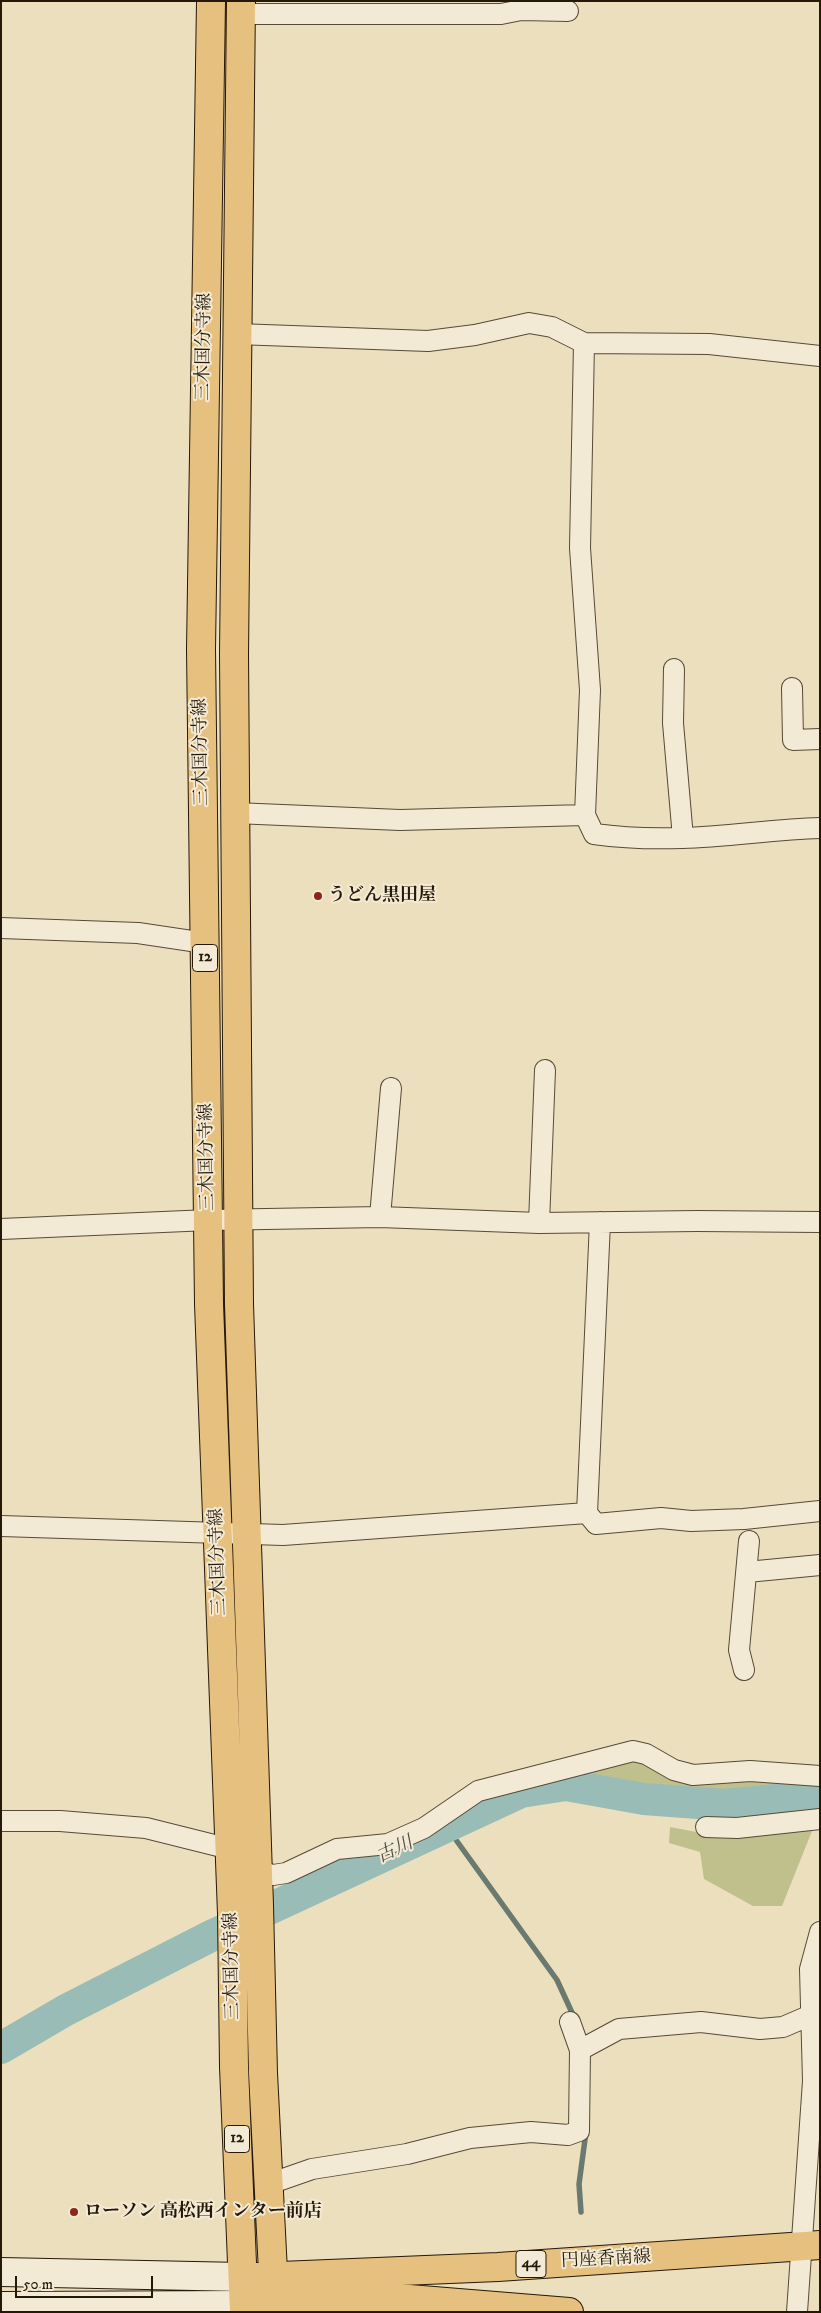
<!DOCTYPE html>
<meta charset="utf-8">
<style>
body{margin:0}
#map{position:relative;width:821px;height:2313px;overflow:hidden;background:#ecdfbe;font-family:"IM FELL DW Pica",serif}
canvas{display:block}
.frame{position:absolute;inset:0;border:2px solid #251808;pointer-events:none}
.scale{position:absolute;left:15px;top:2276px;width:138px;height:22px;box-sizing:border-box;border:2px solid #251808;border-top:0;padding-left:6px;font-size:15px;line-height:18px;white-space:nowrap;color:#251808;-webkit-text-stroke:4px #f3ead5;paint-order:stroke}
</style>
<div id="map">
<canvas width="821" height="2313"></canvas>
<div class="frame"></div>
<div class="scale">50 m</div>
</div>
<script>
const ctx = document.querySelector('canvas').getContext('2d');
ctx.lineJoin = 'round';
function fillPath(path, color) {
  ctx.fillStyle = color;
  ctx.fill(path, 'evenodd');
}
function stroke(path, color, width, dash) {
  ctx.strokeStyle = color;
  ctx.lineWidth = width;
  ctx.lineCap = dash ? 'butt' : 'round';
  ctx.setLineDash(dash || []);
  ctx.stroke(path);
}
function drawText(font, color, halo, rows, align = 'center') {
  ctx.font = font + ' "IM FELL DW Pica","Noto Serif JP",serif';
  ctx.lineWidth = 4;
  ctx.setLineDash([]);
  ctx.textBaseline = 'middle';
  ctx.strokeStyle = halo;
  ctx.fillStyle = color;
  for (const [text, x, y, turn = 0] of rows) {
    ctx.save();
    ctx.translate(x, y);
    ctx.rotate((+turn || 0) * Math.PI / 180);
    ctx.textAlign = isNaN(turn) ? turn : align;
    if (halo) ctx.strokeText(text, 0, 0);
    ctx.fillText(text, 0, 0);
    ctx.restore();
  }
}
fillPath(new Path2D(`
 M632 1757 674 1776 803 1778V1785L730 1800H708L592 1777 594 1765Z
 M814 1826 782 1906H753L704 1879 700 1852 669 1843 670 1827 702 1833Z`), '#c0c08c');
stroke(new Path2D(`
 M446 1826 557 1980 574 2017
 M581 2212 579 2184 586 2132`), '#6b7a71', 5.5);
stroke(new Path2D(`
 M1 2048 66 2010 211 1936 521 1792 566 1785 644 1799 724 1805 820 1796`), '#9abcb7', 32);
const street = new Path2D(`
 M240 14H501L521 10 568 11
 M237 334 428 341 475 335 529 323 552 327 584 343 580 548 590 690 585 815 594 834C623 838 653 839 682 838 728 837 774 829 820 828
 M584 343 709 344 820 356
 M674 669 673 723 683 838
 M792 688 793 740 820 739
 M235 813 400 820 585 815
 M1 928 138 933 205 943
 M380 1217 391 1088
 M539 1223 545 1070
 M1 1229 209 1220 380 1217 539 1223 697 1221 820 1222
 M587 1513 596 1524 661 1518 691 1521 744 1519 820 1511
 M1 1526 283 1535 587 1513 600 1222
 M747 1572 820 1565
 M744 1670 739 1650 749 1541
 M1 1821H60L146 1828 230 1849 257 1871 273 1875 286 1873 337 1849 388 1844 424 1828 478 1791 633 1751 646 1754 674 1770 693 1775 750 1771 820 1776
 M706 1827 737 1828 820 1819
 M580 2050 619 2029 701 2022 760 2029 783 2027 811 2015
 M269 2184 312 2169 407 2154 470 2138 531 2132 568 2135 579 2131 580 2050 570 2022
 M797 2312 813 2081 810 1969 820 1932`);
const secondary = new Path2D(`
 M1 2272 242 2277
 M1 2306 243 2305`);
const primary = new Path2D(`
 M211 1 201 649 209 1304 232 1914 234 2067 244 2312
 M241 1 234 654 239 1304 259 1905 263 2073 275 2312
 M256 2277 498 2267 820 2245
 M256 2305 356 2298 409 2299 569 2312`);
stroke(street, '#574a36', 22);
stroke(secondary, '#251808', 30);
stroke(primary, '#251808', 30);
stroke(street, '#f3ead5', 20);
stroke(secondary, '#f3ead5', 28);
stroke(primary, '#e6c07f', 28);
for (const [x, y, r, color] of [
 [318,896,5,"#8f2418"],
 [74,2212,5,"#8f2418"]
]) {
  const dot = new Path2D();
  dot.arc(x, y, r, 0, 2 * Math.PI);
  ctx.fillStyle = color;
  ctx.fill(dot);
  stroke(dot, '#f3ead5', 2);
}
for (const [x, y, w] of [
 [205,958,25],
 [237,2139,25],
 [531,2264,30]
]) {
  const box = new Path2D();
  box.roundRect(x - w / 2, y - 13.5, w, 27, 4);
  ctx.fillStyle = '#f3ead5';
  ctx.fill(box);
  stroke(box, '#251808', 1);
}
drawText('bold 16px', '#251808', null, [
 ["12",205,958],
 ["12",237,2139],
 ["44",531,2264]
]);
drawText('18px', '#251808', '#f3ead5', [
 ["三木国分寺線",205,347,-89],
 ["三木国分寺線",202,752,-91],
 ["三木国分寺線",208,1157,-91],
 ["三木国分寺線",219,1562,-92],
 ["三木国分寺線",233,1966,-91],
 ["円座香南線",606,2260,-3]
]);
drawText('bold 18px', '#251808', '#f3ead5', [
 ["うどん黒田屋",328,896],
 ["ローソン 高松西インター前店",84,2212]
], 'left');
drawText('italic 19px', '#4e5145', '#f3ead5', [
 ["古川",395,1851,-25]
]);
</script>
